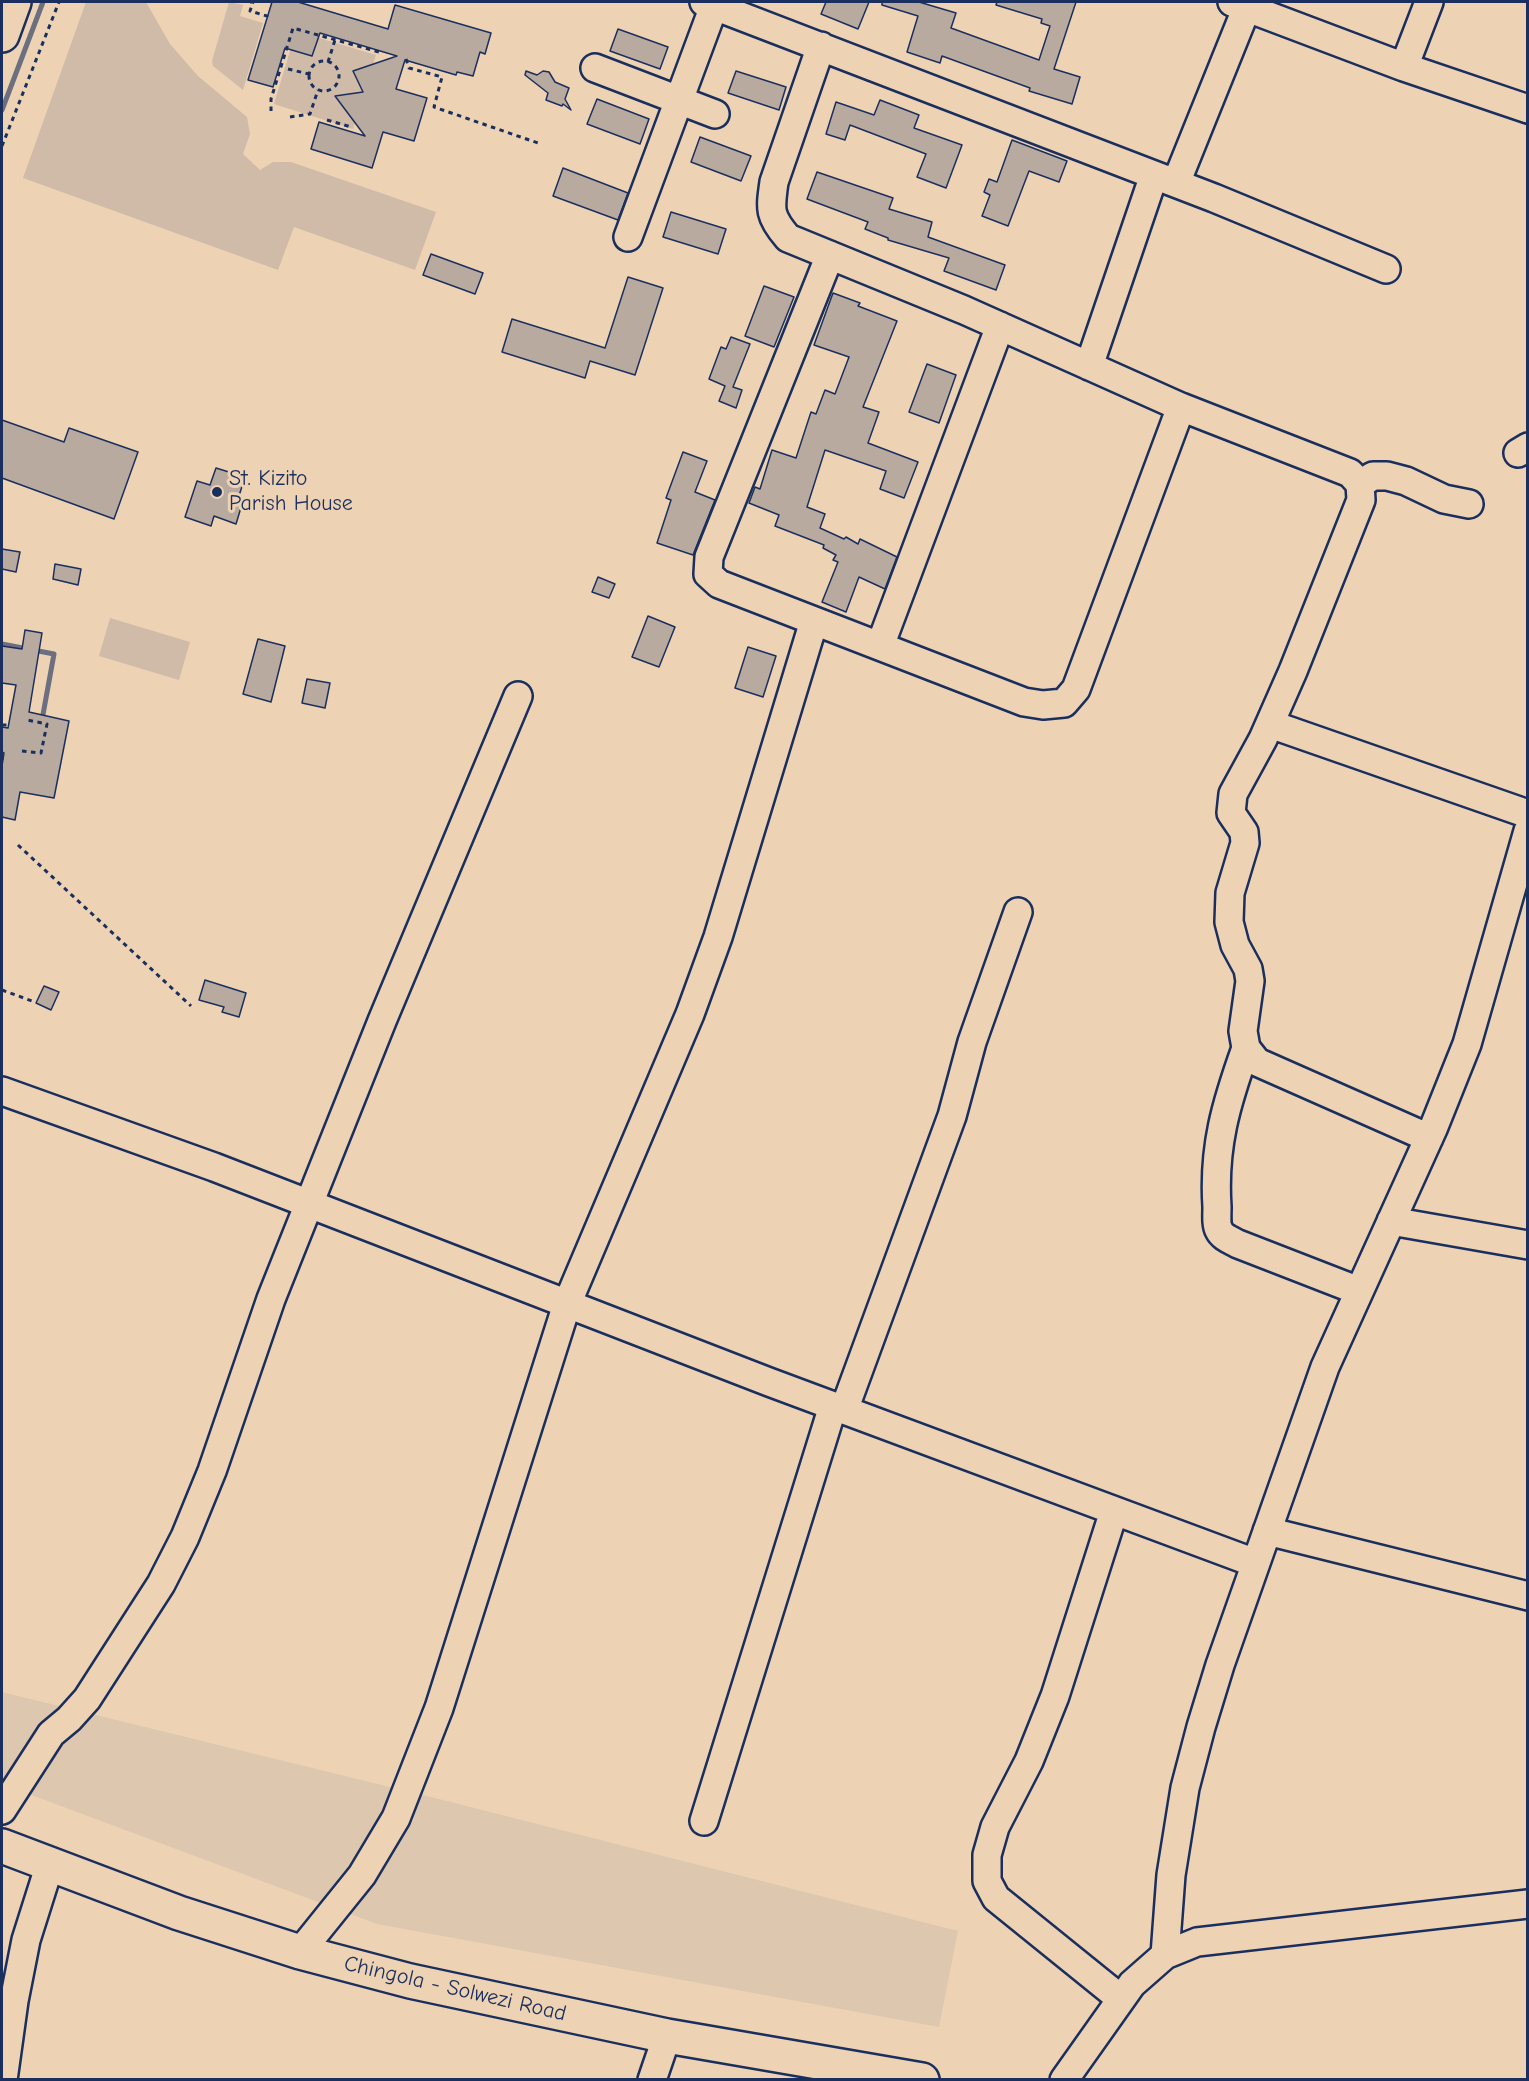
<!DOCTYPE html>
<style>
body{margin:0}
#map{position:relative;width:1529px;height:2081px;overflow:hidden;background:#edd3b4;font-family:"Comic Neue",sans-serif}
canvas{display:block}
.frame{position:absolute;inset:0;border:3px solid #1b2f5e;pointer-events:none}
</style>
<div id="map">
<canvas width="1529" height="2081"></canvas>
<div class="frame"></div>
</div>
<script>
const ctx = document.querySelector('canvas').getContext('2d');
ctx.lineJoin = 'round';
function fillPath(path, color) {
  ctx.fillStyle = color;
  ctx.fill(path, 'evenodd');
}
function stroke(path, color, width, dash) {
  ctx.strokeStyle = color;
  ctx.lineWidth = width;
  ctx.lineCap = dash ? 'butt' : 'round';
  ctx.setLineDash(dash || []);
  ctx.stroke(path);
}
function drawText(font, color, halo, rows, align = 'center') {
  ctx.font = font + ' "Comic Neue",sans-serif';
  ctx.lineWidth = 6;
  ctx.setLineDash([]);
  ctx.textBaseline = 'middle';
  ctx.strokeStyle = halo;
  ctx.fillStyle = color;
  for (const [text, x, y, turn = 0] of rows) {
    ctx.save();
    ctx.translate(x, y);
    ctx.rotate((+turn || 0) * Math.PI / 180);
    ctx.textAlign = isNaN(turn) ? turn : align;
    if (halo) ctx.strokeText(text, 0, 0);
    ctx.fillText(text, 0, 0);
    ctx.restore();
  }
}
fillPath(new Path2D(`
 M2 1692 451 1802 958 1931 939 2027 377 1924 2 1784Z`), '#ddc7ae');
fillPath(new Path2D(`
 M86 2H146L170 44 198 76 247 117 250 134 243 154 260 170 273 162H291L436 212 415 270 294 227 278 270 23 178Z
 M229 2 243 5 240 16 263 23 243 90 213 66 212 61Z
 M296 31 376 55 353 129 274 104Z
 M110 618 190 642 179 680 99 656Z`), '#cfbba8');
stroke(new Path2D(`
 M2 110 43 2
 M2 644 54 654 42 720`), '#6c6f7f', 5);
const building = new Path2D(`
 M272 2H298L388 29 395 5 491 33 485 54 480 52 473 76 457 72 456 75 405 60 396 89 427 98 414 141 383 132 372 168 311 149 319 122 365 136 335 96 363 92 353 71 397 56 320 33 312 56 285 48 273 87 248 80Z
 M826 2H869L858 29 821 14Z
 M882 2H919L956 13 951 28 1039 60 1050 26 1041 23 1042 19 996 5 997 2H1076L1054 69 1080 77 1072 104 1029 91 1030 88 942 56 940 63 907 52 918 16 882 5Z
 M618 29 668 47 660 69 610 51Z
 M526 71 537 75 543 71 549 72 555 82 569 88 565 99 571 110 563 104 562 106 546 100 548 93 525 75Z
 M736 71 786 87 779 110 728 93Z
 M597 99 649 119 640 144 587 124Z
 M880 100 919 115 914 128 962 145 946 188 917 177 926 154 850 125 845 140 826 134 836 102 874 115Z
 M700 137 751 156 741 181 691 162Z
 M1012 140 1067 161 1059 182 1029 171 1008 226 982 216 990 195 984 192 989 179 997 182Z
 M563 168 628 193 618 220 553 196Z
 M817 172 893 198 889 209 932 222 928 237 1005 265 996 290 944 271 949 258 888 240V238L865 229 868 222 807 199Z
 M671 212 726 229 718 254 663 237Z
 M431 254 483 273 475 294 423 275Z
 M628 277 663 288 635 375 590 361 585 378 502 352 512 319 605 348Z
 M764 286 794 297 774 347 745 336Z
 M833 293 860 303 858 306 897 321 863 407 879 412 868 443 918 462 904 498 880 489 886 471 825 450 807 507 825 514 820 528 844 539 846 537 858 544 860 539 897 557 885 589 859 577 846 612 822 602 838 562 833 560 836 555 823 548 824 545 775 526 779 515 749 503 755 487 760 489 772 450 796 458 811 412 816 414 825 390 835 394 849 357 814 345Z
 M731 337 750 344 733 387 742 390 736 408 719 401 725 386 709 379 721 347 726 349Z
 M927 364 956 375 939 423 909 412Z
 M2 420 64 442 69 428 138 452 114 519 2 478Z
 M683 452 707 461 695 492 715 500 693 555 657 543 671 500 666 498Z
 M216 468 245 477 238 499 243 501 236 524 214 516 211 526 185 517 197 481 210 485Z
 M2 549 20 552 16 572 2 569Z
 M55 564 81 569 78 585 53 579Z
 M598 577 615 584 609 598 592 592Z
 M648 616 675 627 659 667 632 657Z
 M25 630 42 633 29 712 69 721 54 798 20 792 15 820 2 817V766L4 753 2 752V727L8 728 16 685 2 683V646L22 649Z
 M258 639 285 646 271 702 243 694Z
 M748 647 776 656 763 697 735 688Z
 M307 679 330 683 325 708 302 703Z
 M205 980 246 993 239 1017 222 1012 224 1007 199 1000Z
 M44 986 59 992 51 1010 36 1003Z`);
fillPath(building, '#b9aa9f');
stroke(building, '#1b2f5e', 1.5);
const minor = new Path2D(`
 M704 2 1214 198 1386 269
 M1232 2 1404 67 1528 109
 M821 46 774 182C770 210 769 216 788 238L964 310 1181 407 1350 473 1360 484 1361 500 1293 671 1263 739 1233 794 1231 813 1244 832 1245 843 1230 893 1229 922 1235 945 1248 969 1250 981 1243 1031 1246 1048 1257 1062 1429 1138
 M1404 67 1429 2
 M595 68 715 114
 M1176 183 1247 7
 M628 237 714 6
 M830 255 709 557 708 574 719 584 1024 702 1043 705 1064 703 1076 689 1181 407
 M1089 366 1154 175
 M1518 453 1528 447
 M1360 484 1373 476H1387L1406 481 1444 499 1469 504
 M880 646 1000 326
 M1270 724 1528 814
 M1246 1048C1226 1104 1213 1147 1217 1207 1217 1214 1216 1225 1219 1230 1222 1237 1231 1240 1238 1244L1359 1291
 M2 1091 214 1167 769 1382 1255 1563
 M1391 1221 1528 1245
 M844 1410 952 1116 972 1042 1018 912
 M1114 1511 1055 1696 1029 1761 995 1827 987 1855V1881L996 1898 1121 1999
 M1267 1531 1528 1596
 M2 1810 51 1734 69 1719 87 1699 161 1584 185 1537 212 1471 271 1299 382 1021 518 696
 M704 1821 833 1406
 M300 1952 362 1875 396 1818 439 1708 567 1304 690 1014 718 937 814 621
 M1165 1955 1171 1875 1185 1788 1201 1727 1220 1665 1325 1367 1433 1129 1467 1044 1528 831
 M3 2080 14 2001 26 1940 50 1864
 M652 2080 667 2036
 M1064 2080 1132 1984 1165 1955 1197 1942 1528 1904`);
const major = new Path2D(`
 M2 35 14 2`);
const highway = new Path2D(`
 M2 1846 179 1913 300 1952 410 1981 667 2036 922 2080`);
stroke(minor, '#1b2f5e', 32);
stroke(major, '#1b2f5e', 38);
stroke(highway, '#1b2f5e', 38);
stroke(new Path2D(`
 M250 2H253L250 11 267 16 265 20
 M406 59 409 68 442 77 434 107 538 143
 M309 76a15 15 0 1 1 30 0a15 15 0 1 1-30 0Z
 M328 62 335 40
 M288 69 309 74
 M271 111V99L293 28 379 52
 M290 117 310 114 318 90
 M327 120 351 127
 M2 146 59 2
 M2 725H9
 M22 751 41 753 47 724 27 720
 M2 759 3 760
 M18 845 191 1006
 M2 990 32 1001`), '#1b2f5e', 3, [4.5, 4.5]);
stroke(minor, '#edd3b4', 27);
stroke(major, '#edd3b4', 33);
stroke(highway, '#edd3b4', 33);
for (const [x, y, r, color] of [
 [217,492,6,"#1b2f5e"]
]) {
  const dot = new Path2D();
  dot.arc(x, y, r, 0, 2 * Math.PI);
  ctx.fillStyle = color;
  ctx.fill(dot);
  stroke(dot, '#edd3b4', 2);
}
drawText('22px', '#1b2f5e', '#edd3b4', [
 ["St. Kizito",229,479],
 ["Parish House",229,504]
], 'left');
drawText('22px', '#1b2f5e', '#edd3b4', [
 ["Chingola - Solwezi Road",455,1989,13]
]);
</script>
